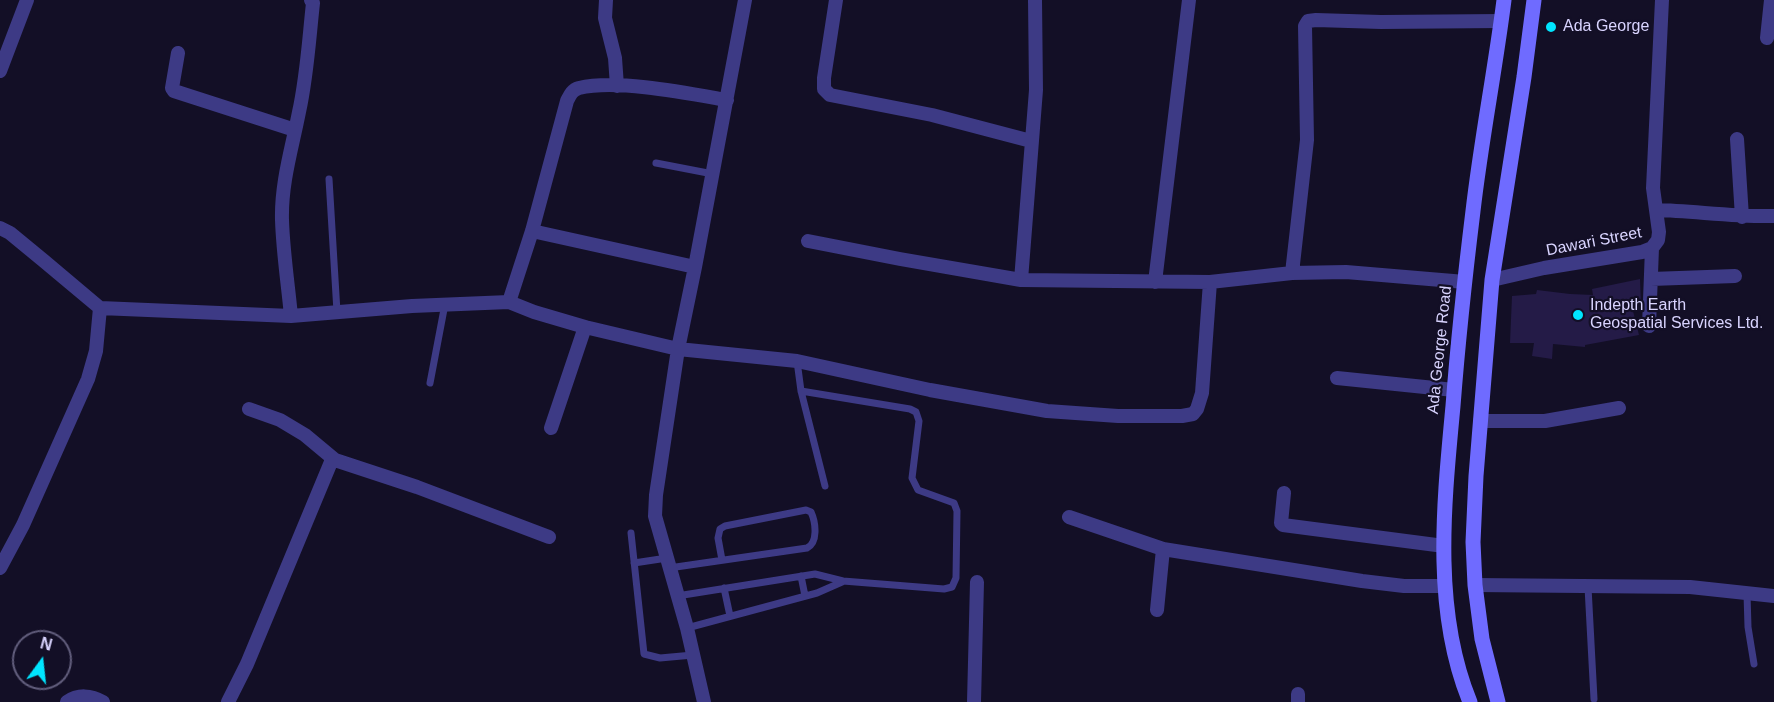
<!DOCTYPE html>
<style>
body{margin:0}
#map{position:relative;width:1774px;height:702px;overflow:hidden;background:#130f26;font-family:Arial,sans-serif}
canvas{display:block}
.north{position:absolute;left:12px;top:630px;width:60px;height:60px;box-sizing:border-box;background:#130f26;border:2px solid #625e7d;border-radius:50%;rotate:15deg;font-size:16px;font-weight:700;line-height:24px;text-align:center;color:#d9d4ff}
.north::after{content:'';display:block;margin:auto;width:21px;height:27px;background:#00e5ff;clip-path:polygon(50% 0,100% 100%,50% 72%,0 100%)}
</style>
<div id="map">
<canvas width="1774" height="702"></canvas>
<div class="north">N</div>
</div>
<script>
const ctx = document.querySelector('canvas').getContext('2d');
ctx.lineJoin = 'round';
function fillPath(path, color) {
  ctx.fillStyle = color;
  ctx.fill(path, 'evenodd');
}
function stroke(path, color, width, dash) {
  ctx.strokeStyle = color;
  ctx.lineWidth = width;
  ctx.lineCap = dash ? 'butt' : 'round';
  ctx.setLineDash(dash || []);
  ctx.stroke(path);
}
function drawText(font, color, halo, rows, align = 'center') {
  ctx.font = font + ' Arial,sans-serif';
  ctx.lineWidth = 4.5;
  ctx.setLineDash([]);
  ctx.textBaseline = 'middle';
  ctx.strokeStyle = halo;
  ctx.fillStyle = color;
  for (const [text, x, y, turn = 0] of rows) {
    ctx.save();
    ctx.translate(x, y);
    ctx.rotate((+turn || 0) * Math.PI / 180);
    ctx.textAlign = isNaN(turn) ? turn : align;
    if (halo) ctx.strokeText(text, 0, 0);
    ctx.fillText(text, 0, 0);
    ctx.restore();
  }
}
fillPath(new Path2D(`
 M1640 279 1641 305 1632 307 1639 335 1585 345V347L1553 344 1552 359 1532 356 1534 343H1510L1512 296 1536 294 1537 290 1570 294 1593 295 1592 289Z`), '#241b47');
stroke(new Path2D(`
 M656 163 713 174
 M329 179 337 312
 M797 361 801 391 825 486
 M430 383 445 304
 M631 533 644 654 660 658 693 655
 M634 563 667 558
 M669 568 807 548C818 543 816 523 811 512L806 510 725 526 720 529 718 538 722 560
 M801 576 805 596
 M1588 587 1594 699
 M724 588 730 616
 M1747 594 1748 627 1754 664
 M677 596 815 574 843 581 944 589 952 587 956 578 957 511 954 503 918 490 912 478 919 421 916 412 910 409 801 391
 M687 628 817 593 842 582`), '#3d3a85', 7);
stroke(new Path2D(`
 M606 0 605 18 615 58 617 86
 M836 0 824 78V89L830 95 932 115 1031 141
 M1767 38 1771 0
 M178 53 172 88 174 91 295 130
 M0 71 27 0
 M1737 139 1742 217
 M1656 210C1695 211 1734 217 1774 216
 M0 228 10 233 44 261 100 308 291 316 412 306 509 302 534 312 585 327 678 349 797 361 930 390 1047 411 1118 416H1182L1193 414 1197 409 1202 393 1210 282
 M532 231 695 267
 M808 241 900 259 1021 280 1210 282 1292 273 1346 272 1465 282
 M1292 273 1307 140 1305 26 1308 21 1316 20 1381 22 1501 21
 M1651 279 1735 276
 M1021 280 1036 90 1035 0
 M1492 280 1544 268 1642 252 1652 248 1658 240 1659 232 1653 188 1662 0
 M1155 282 1189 0
 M509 302 532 231 567 101C570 95 572 90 579 88 617 79 687 93 727 100
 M291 316C288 284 283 252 282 220 281 183 292 148 299 112 307 76 309 39 313 3L311 0
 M1649 326 1652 248
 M1337 378 1454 390
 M249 409 280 420 305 435 335 460 417 487 549 537
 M1480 421H1545L1619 408
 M551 428 585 327
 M1284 493 1281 523 1283 525 1444 546
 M1069 517 1163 549 1362 581 1404 586H1444
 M0 568 23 525 88 379 96 351 100 308
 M1475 585 1690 587 1774 596
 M1157 610 1163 549
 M67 702C78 694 91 695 103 702
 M228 702 247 664 331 462 335 460
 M704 702 687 628 655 516 656 495 678 349 695 267 745 0
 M974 702 977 582
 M1298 702V694`), '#3d3a85', 14);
stroke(new Path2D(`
 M1470 702C1432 610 1444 502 1453 406 1458 341 1465 276 1473 211 1481 141 1495 71 1504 0
 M1498 702 1482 639 1475 585 1473 542 1476 476 1492 280 1524 77 1534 0`), '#6f6bff', 15);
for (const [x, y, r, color] of [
 [1551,27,6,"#00e5ff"],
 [1578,315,6,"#00e5ff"]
]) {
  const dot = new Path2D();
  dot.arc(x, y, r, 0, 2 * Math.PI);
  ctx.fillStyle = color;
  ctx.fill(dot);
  stroke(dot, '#130f26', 2);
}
drawText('16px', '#d9d4ff', '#130f26', [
 ["Ada George",1563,27],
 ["Indepth Earth",1590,306],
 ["Geospatial Services Ltd.",1590,324]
], 'left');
drawText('16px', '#d9d4ff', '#130f26', [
 ["Dawari Street",1594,242,-11],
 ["Ada George Road",1440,350,-84]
]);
</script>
